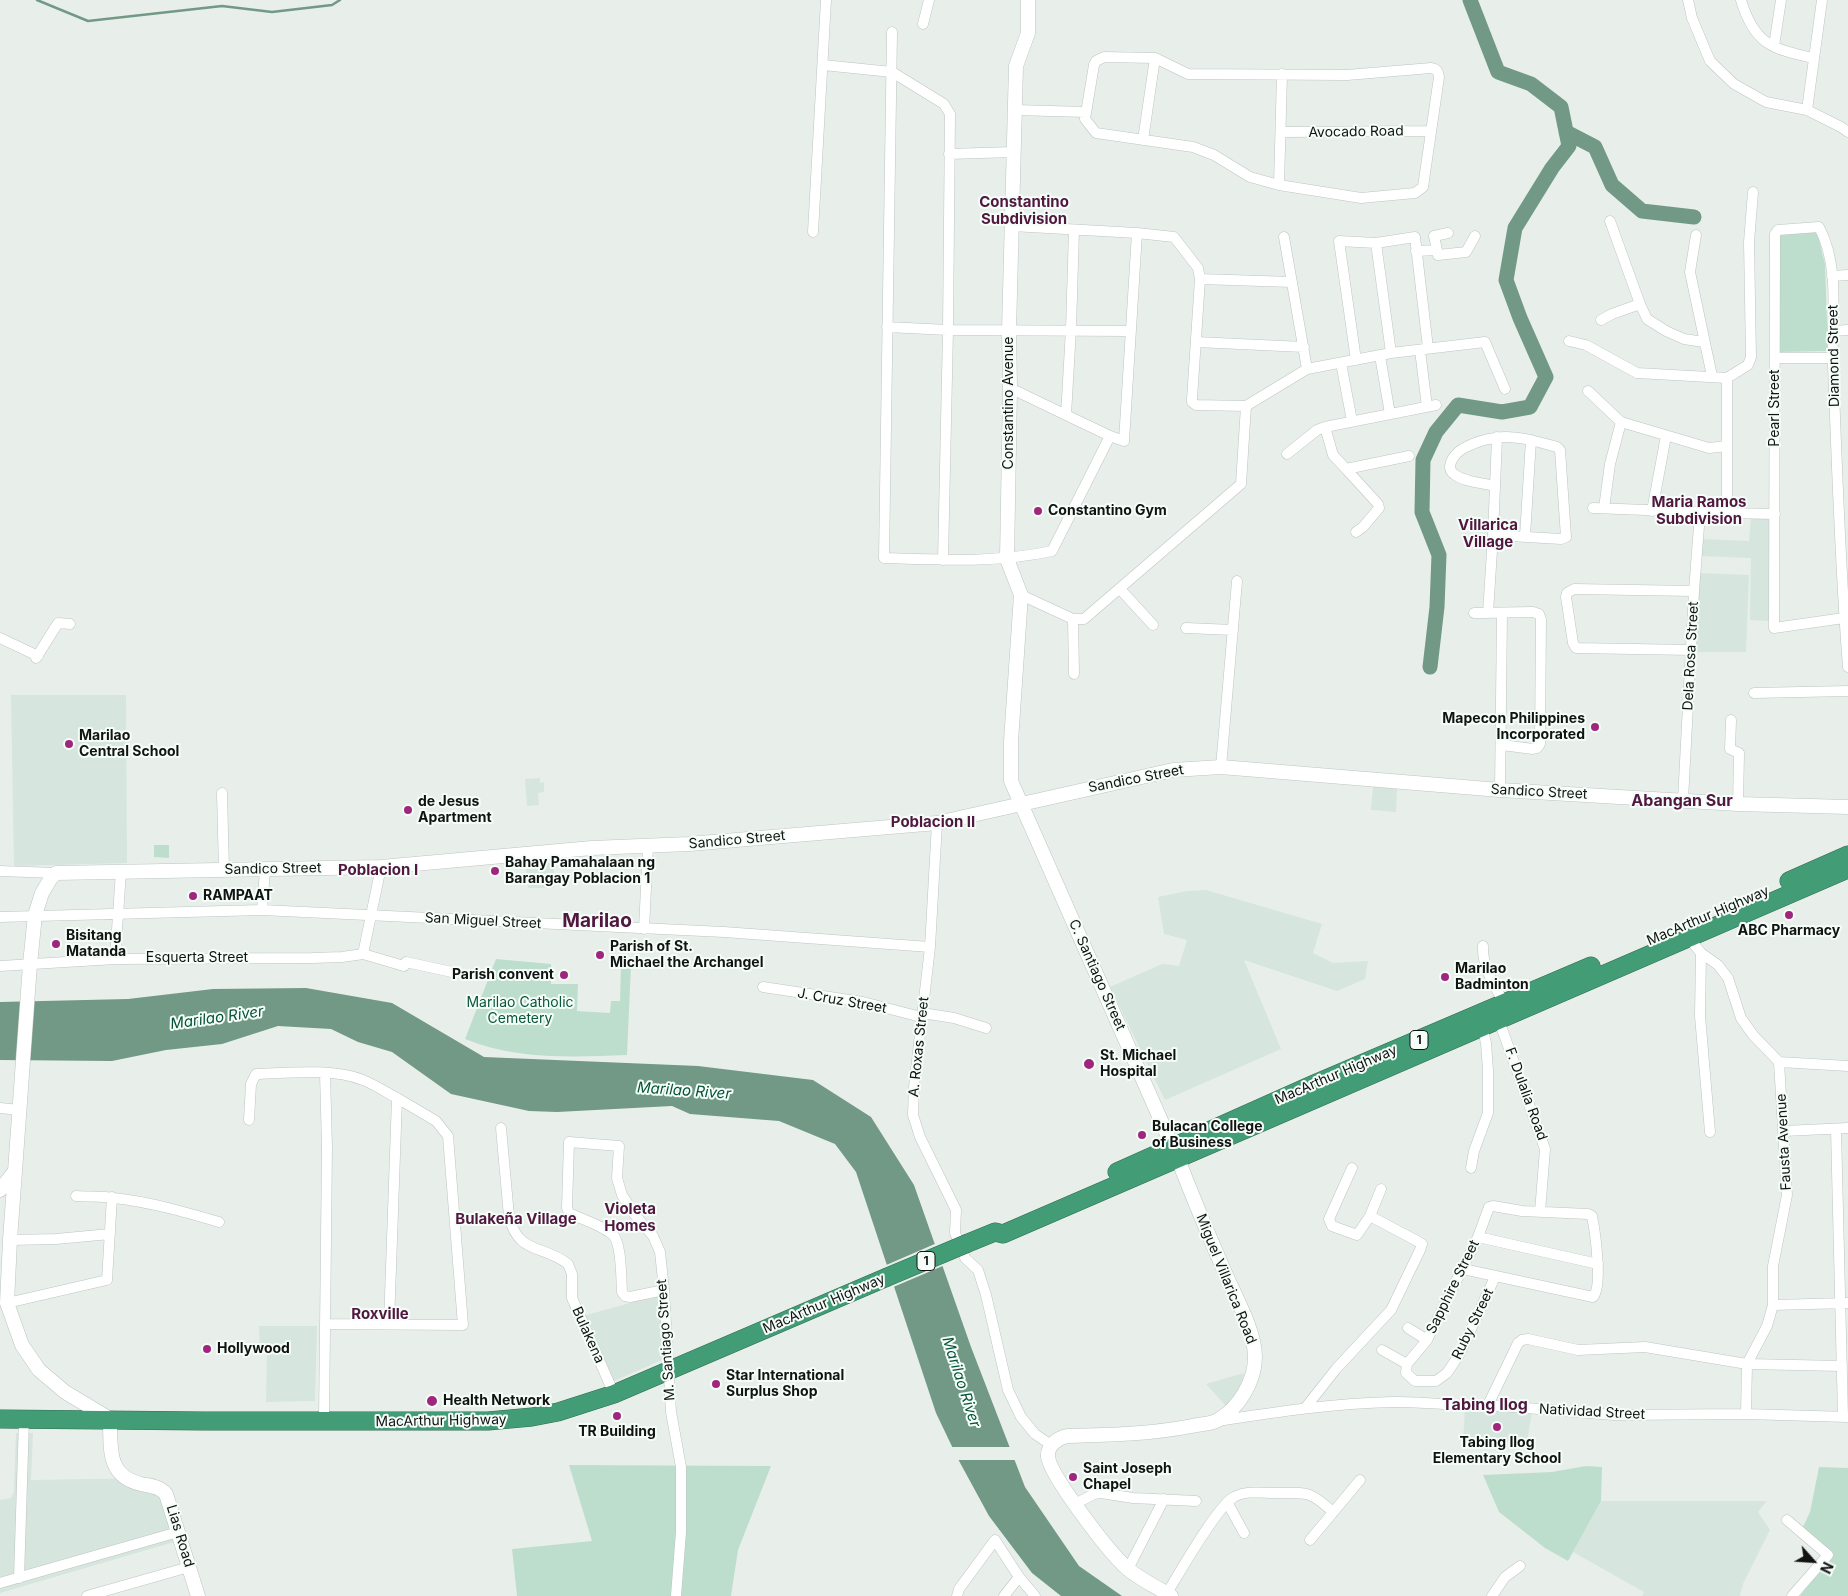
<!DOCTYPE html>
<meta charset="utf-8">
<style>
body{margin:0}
#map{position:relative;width:1848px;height:1596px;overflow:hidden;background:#e8efeb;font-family:Inter,sans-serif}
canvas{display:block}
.north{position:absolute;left:1788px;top:1536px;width:50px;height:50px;-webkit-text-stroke:4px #f5fdf9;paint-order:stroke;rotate:116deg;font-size:14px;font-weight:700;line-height:20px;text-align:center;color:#111312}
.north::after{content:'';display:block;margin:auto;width:18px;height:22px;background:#111312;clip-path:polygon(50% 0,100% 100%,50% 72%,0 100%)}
</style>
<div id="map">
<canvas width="1848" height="1596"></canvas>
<div class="north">N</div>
</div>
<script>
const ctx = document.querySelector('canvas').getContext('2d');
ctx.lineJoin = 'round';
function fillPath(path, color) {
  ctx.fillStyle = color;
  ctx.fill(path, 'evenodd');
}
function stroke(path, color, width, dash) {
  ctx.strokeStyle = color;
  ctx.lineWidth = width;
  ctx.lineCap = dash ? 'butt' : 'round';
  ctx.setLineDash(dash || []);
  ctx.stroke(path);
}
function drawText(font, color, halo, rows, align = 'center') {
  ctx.font = font + ' Inter,sans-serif';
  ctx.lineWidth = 4;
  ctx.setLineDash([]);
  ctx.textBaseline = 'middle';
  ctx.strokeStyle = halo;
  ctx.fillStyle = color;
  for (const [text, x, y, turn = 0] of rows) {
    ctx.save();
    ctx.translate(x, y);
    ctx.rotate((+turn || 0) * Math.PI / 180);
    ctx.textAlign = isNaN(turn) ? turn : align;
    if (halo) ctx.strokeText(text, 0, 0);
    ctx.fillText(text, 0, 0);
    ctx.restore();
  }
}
fillPath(new Path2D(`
 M1751 516 1774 518 1769 621 1750 620 1751 558 1700 556 1701 539 1749 541Z
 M1698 573 1749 575 1746 652H1696Z
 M11 695H126L127 863 14 866Z
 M540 778V783L544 782V792L538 793 539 805 527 806 525 779Z
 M1373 787 1397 789 1396 812 1371 810Z
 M526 862 554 863V888H528V879L526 878Z
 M1206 890 1322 924 1313 953 1333 963 1368 961 1365 979 1337 991 1244 960 1281 1049 1165 1100 1110 987 1162 964 1179 966 1187 940 1164 934 1158 897 1187 891Z
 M659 1295 664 1359 614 1381 583 1316Z
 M259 1326H317L315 1401 266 1402 267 1351 260 1349Z
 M1244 1373 1242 1383 1236 1396 1226 1406 1206 1384Z
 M1465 1410 1532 1412 1527 1442H1463Z
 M16 1433H33L31 1480 155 1478 174 1542 0 1593V1500L11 1498 14 1492Z
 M1601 1501H1767L1758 1512 1770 1530 1743 1584 1740 1596H1642L1644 1592 1573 1552Z`), '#d6e5dd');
fillPath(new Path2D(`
 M1816 228 1825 264 1828 351 1779 352 1780 279 1778 233Z
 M154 845H169V858L154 857Z
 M496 959 551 964V984H578L577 1011 610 1013 611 1001H620L621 965 631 966 627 1055C572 1057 516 1060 465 1039Z
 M569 1465 771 1466 738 1550 731 1596H517L512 1549 592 1541Z
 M1586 1466 1602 1467 1601 1501 1568 1561 1545 1548 1499 1512 1483 1475 1552 1472Z
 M1819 1467 1848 1468V1596H1800L1833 1554 1802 1529 1810 1512Z`), '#bedecd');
fillPath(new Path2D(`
 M306 988 392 1003 484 1057 698 1066 813 1080 871 1117 914 1185 971 1347 1025 1487 1079 1566 1122 1596H1061L1032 1573 989 1516 958 1459 936 1413 856 1172 835 1144 779 1121 690 1114 672 1106 557 1112 529 1111 451 1094 392 1052 358 1042 331 1029 278 1026 222 1044 166 1050 112 1061 0 1060V1002L128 999 213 989Z`), '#729985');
fillPath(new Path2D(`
 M937 1243 945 1265 891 1288 884 1266Z
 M949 1447H1012L1017 1460H956Z`), '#e8efeb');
stroke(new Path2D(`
 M37 0 88 21 222 6 272 12 332 5 340 0`), '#729985', 2.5);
stroke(new Path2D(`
 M1566 132 1595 147 1612 185 1642 211 1694 217
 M1430 667 1437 607 1439 555 1422 512 1423 460 1436 432 1458 405 1502 412 1530 407 1546 377 1520 318 1506 280 1515 228 1552 168 1569 146 1561 107 1531 84 1498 72 1470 0`), '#729985', 15);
const street = new Path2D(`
 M1688 0 1692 18 1710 61 1734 84 1766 102 1807 110 1841 127 1848 132
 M1741 0C1754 44 1772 49 1813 58
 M923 24 929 0
 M892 32 884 558C940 560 997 563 1052 551L1110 436
 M1774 46 1781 0
 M1104 57 1155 58 1188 74 1347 75 1431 68C1437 69 1438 71 1439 77L1423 187 1415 193 1361 198 1279 185 1250 177 1214 155 1193 147 1096 133 1085 119 1094 65 1096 61Z
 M823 65 892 72 944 104 950 114 948 330 943 560
 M1015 110 1086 112
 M1807 110 1822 0
 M1281 132 1430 131
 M1143 140 1155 58
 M949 154 1013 152
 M1279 185 1282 74
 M1610 221 1640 304 1647 319 1666 331 1684 339 1704 342
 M1012 226 1137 233 1174 237 1198 268 1200 279 1192 399V402L1196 405 1246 406 1307 369 1391 353 1485 342 1505 389
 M1074 230 1071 329 1066 415 1110 436 1124 441 1137 233
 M813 232 826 0
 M1448 233 1434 236 1438 255 1466 252 1475 236
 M1696 235 1690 272 1712 376
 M1284 237 1307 369
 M1376 243 1391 353
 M1416 251 1437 250
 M1832 276 1848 275
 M1200 279 1292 282
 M1601 320 1612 314 1640 304
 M887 327 948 330 1130 331
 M1833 331 1848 330
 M1569 341 1586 345 1637 373 1727 378
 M1196 342 1304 347
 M1420 350 1427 407
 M1380 356 1390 414
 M1775 358H1833
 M1356 360 1339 241 1376 243 1415 237 1428 348
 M1341 363 1352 421
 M1010 388 1066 415
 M1588 391 1621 422 1709 448 1727 446
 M1287 454 1317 430 1325 427
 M1409 456 1346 469 1333 455 1325 427 1436 405
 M1346 469 1378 504 1379 508 1363 527 1356 532
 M1593 508 1727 513V378L1748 365 1751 357 1749 242 1753 192
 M1604 508 1610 464 1621 422
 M1652 511 1666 436
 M1727 513 1775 514
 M1493 535 1561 539 1566 537 1560 450 1557 447C1539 442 1514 434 1495 438 1486 439 1474 443 1466 447 1457 451 1443 466 1454 474 1464 482 1482 483 1495 486
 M1525 536 1531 440
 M1120 589 1153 625
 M1021 595 1073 619
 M1474 613 1533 612 1539 614 1541 619 1540 744 1537 748 1533 749 1502 745
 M1488 613 1493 535 1497 437
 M1844 618 1774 628 1775 234 1778 230 1819 227C1841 268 1831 320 1833 365 1837 466 1840 567 1848 667
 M1186 628 1233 630
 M0 638 38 656
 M1691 650 1576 648 1573 643 1566 597 1567 593 1574 589 1694 591
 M36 658 58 623 70 624
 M1074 674 1073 619H1084L1241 484 1246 406
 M1754 693 1848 691
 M1731 720 1730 749 1739 753 1738 804
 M1221 767 1237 581
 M1500 790 1502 613
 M222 793 224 870
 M1683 800 1694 591 1700 513
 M937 823 930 947 914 1087 913 1115 920 1137 956 1210 955 1233 965 1258 978 1270 986 1295 1008 1390 1021 1417 1035 1434 1051 1445
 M0 871 56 873
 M262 910 265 870
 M0 917 262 910 724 932 930 947
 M1684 927 1688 937 1701 953 1718 965 1728 978 1741 1018 1753 1035 1779 1062 1787 1195 1773 1266V1305L1767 1326 1747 1364 1746 1414
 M644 929 648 846
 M1483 946C1482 967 1494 985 1504 1003
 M1701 953 1700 1016 1710 1132
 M363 954 381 867
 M115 959 121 871
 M0 966 115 959 312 958 342 957 363 954 404 966 406 962 452 972
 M763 987 863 1002 921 1017
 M922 1013 954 1018 986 1028
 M1497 1015 1545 1149 1540 1212
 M1779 1062 1848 1066
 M0 1108 19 1110
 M249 1120 251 1084 256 1074C288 1073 332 1068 363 1080 375 1085 386 1092 397 1098
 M501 1128 509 1216C518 1255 542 1244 568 1264L572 1274V1298L614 1394
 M1836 1129 1843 1417
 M1784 1131 1848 1128
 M1352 1168 1329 1219 1332 1226 1357 1235 1370 1216 1381 1189
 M1471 1168 1474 1151 1488 1113V1070L1486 1043 1482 1026
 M76 1196C89 1197 102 1196 114 1198 150 1202 185 1212 219 1222
 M1478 1237 1598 1264
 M10 1240 56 1239 110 1234
 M664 1290 630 1297 625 1296 622 1292C621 1278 622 1242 612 1234 600 1224 583 1220 569 1213L567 1208 569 1142 619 1146 617 1178 622 1195 635 1215 653 1236 660 1252 664 1290 671 1412 681 1467V1532L676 1596
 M7 1303 107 1280 112 1197
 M1773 1305 1848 1303
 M325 1324 463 1325 448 1136 436 1121 397 1098 389 1324
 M1408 1328 1427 1340
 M1382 1350 1407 1364
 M1407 1364 1427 1340 1478 1237 1489 1207 1493 1206 1522 1211 1588 1214 1592 1216C1595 1231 1603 1287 1593 1297L1463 1269
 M1407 1364 1406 1373 1415 1381H1436L1447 1373 1459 1355 1495 1277
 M1488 1405 1518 1343 1522 1340 1528 1339 1578 1350 1645 1347 1747 1364 1842 1366
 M1306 1407 1336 1369 1391 1310 1420 1250 1422 1244 1419 1242 1370 1216
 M324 1421 327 1147 325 1073
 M1218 1421C1276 1412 1334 1403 1393 1402 1424 1401 1456 1407 1488 1405L1614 1415 1746 1414 1848 1417
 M1227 1502 1244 1533
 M1075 1504 1094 1494 1101 1493 1133 1498 1196 1501
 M1787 1520 1828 1555 1792 1596
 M1310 1540 1360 1480
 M1128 1569 1164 1499
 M19 1578 24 1419
 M0 1583 178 1532
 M1167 1593C1179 1574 1217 1506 1234 1497 1246 1490 1262 1493 1275 1493 1308 1493 1309 1490 1333 1512
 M87 1596 189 1567
 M957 1596 959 1589 995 1540 1019 1577 1035 1596
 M1004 1596 1019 1577
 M1492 1596 1505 1577 1520 1566`);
const secondary = new Path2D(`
 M1028 0V33L1016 66 1009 330 1010 388 1007 559 1021 595 1011 741V781L1178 1159C1193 1198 1209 1236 1226 1275 1236 1298 1255 1331 1255 1357 1255 1381 1239 1408 1218 1420 1212 1424 1200 1424 1192 1426 1151 1434 1110 1435 1067 1436 1058 1438 1047 1445 1048 1457 1051 1477 1111 1555 1128 1569 1141 1580 1157 1587 1171 1596
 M0 1190 15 1171
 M198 1596 166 1494C159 1486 150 1486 141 1484 106 1476 111 1447 110 1419L65 1392 39 1370 22 1345 7 1303 10 1240 30 964 35 915 42 893 51 878 56 873 381 867 592 848 689 844 937 823 1173 770 1221 767 1500 790 1738 804 1848 807`);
const highway = new Path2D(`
 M1789 881 1848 855
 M1117 1172 1312 1085 1591 966
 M968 1243 995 1232 1003 1234 1848 869
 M0 1419 204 1421H488L532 1417 558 1412 614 1394 885 1278`);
stroke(street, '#bdc4c1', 11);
stroke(secondary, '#bdc4c1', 15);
stroke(highway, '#316c52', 19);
stroke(street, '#fff', 10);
stroke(secondary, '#fff', 14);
stroke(highway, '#429c75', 18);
const highwayBridge = new Path2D(`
 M885 1278 968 1243`);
stroke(highwayBridge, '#316c52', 19, []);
stroke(highwayBridge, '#429c75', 18);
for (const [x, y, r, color] of [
 [1038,511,5,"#a0267d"],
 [1595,727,5,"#a0267d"],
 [69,744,5,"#a0267d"],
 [408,810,5,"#a0267d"],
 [495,871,5,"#a0267d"],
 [193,896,5,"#a0267d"],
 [1789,915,5,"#a0267d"],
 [56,944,5,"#a0267d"],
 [600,955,5,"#a0267d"],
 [564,975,5,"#a0267d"],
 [1445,977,5,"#a0267d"],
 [1089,1064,6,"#a0267d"],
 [1142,1135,5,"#a0267d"],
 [207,1349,5,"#a0267d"],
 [716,1384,5,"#a0267d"],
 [432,1401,6,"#a0267d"],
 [617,1416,5,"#a0267d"],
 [1497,1427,5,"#a0267d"],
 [1073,1477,5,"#a0267d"]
]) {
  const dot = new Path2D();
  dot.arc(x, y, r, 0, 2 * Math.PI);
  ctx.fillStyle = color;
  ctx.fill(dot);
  stroke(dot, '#f5fdf9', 2);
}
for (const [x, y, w] of [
 [1419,1040,18],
 [926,1261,18]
]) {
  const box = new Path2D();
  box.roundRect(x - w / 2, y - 9.5, w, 19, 4);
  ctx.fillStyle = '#f5fdf9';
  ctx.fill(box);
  stroke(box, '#111312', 1);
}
drawText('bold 12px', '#111312', null, [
 ["1",1419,1040],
 ["1",926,1261]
]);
drawText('14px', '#111312', '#f5fdf9', [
 ["Avocado Road",1356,132,-1],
 ["Diamond Street",1834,356,-91],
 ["Constantino Avenue",1009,403,-90],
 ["Pearl Street",1775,408,-90],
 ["Dela Rosa Street",1691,656,-87],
 ["Sandico Street",1136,779,-11],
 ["Sandico Street",1539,792,3],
 ["Sandico Street",737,840,-5],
 ["Sandico Street",273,869,-1],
 ["MacArthur Highway",1708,916,-23],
 ["San Miguel Street",483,921,3],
 ["Esquerta Street",197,958],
 ["C. Santiago Street",1097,975,66],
 ["J. Cruz Street",842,1001,10],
 ["A. Roxas Street",919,1047,-84],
 ["MacArthur Highway",1336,1075,-23],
 ["F. Dulalia Road",1526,1094,70],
 ["Fausta Avenue",1784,1142,-93],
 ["Miguel Villarica Road",1226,1279,68],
 ["Sapphire Street",1453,1287,-64],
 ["MacArthur Highway",824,1304,-23],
 ["Ruby Street",1473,1324,-64],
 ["Bulakena",588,1335,66],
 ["M. Santiago Street",666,1340,-94],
 ["Natividad Street",1592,1412,3],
 ["MacArthur Highway",441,1421,-1],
 ["Lias Road",180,1536,73]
]);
drawText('bold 14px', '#111312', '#f5fdf9', [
 ["Constantino Gym",1048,511],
 ["Mapecon Philippines",1585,719,"right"],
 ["Incorporated",1585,735,"right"],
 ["Marilao",79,736],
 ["Central School",79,752],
 ["de Jesus",418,802],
 ["Apartment",418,818],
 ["Bahay Pamahalaan ng",505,863],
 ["Barangay Poblacion 1",505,879],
 ["RAMPAAT",203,896],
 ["ABC Pharmacy",1789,931,"center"],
 ["Bisitang",66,936],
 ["Matanda",66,952],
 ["Parish of St.",610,947],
 ["Michael the Archangel",610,963],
 ["Marilao",1455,969],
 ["Badminton",1455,985],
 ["Parish convent",554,975,"right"],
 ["St. Michael",1100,1056],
 ["Hospital",1100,1072],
 ["Bulacan College",1152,1127],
 ["of Business",1152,1143],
 ["Hollywood",217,1349],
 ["Star International",726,1376],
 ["Surplus Shop",726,1392],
 ["Health Network",443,1401],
 ["TR Building",617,1432,"center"],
 ["Tabing Ilog",1497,1443,"center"],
 ["Elementary School",1497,1459,"center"],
 ["Saint Joseph",1083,1469],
 ["Chapel",1083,1485]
], 'left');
drawText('14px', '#0a563a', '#f5fdf9', [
 ["Marilao Catholic",520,1003],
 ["Cemetery",520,1019]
]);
drawText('bold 15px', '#51173f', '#f5fdf9', [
 ["Constantino",1024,202],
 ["Subdivision",1024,219],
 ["Maria Ramos",1699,502],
 ["Subdivision",1699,519],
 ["Villarica",1488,525],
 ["Village",1488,542],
 ["Poblacion II",933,822],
 ["Poblacion I",378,870],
 ["Violeta",630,1209],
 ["Homes",630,1226],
 ["Bulakeña Village",516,1219],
 ["Roxville",380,1314]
]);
drawText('italic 15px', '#055338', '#f5fdf9', [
 ["Marilao River",217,1018,-8],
 ["Marilao River",684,1091,4],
 ["Marilao River",961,1382,72]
]);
drawText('bold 16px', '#51173f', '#f5fdf9', [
 ["Abangan Sur",1682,801],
 ["Tabing Ilog",1485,1405]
]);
drawText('bold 19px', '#51173f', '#f5fdf9', [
 ["Marilao",597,921]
]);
</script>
